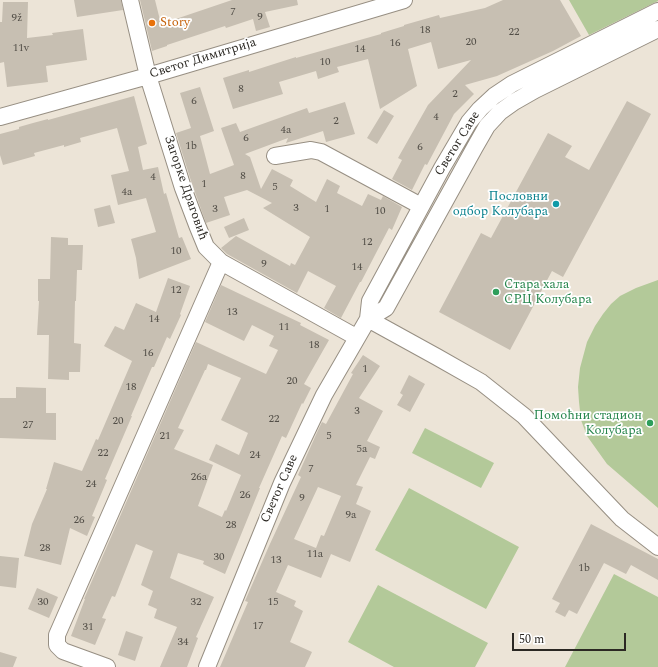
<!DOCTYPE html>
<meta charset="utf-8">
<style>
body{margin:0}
#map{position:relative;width:658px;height:667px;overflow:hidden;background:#ece4d7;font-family:Spectral,serif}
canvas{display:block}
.scale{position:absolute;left:512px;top:633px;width:114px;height:18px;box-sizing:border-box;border:2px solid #2b2823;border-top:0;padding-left:5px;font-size:12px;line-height:14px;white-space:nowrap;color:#2b2823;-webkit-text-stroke:3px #fff;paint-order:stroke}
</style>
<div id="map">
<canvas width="658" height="667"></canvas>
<div class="scale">50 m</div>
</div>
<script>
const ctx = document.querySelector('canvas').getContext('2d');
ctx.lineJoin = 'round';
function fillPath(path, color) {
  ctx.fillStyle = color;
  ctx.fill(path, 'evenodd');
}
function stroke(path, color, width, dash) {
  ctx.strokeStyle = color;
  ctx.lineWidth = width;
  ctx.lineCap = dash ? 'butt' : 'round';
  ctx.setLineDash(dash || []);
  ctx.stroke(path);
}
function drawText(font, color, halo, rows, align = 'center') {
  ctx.font = font + ' Spectral,serif';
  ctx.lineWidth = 3.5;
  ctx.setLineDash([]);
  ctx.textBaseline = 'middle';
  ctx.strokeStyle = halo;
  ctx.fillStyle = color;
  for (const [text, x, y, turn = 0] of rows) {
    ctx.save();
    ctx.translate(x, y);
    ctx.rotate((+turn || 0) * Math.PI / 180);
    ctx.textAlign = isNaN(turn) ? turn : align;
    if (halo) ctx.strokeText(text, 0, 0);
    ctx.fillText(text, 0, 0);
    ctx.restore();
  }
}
fillPath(new Path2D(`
 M569 0H658V1L589 35Z
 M658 280V508L607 464 587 436 581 420 579 402 578 387 580 368 587 342 595 326 603 314 611 304 620 296 636 288Z
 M425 428 494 463 481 488 412 453Z
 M409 488 519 547 486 609 375 550Z
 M614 574 658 597V667H565Z
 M378 585 488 643 475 667H394L348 642Z`), '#b3c999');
fillPath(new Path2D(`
 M74 0H121L123 10 77 17Z
 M140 0H155L161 24 232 0H297L298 5 265 12 270 27 256 31 253 19 226 28 225 26 167 45V46L152 51Z
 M503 0H560L581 36 553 51 497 76 465 85 474 94 454 114 427 165 425 164 412 190 392 179 402 160 398 158 428 105 471 60 438 69 431 42 408 49 417 86 380 109 368 59 337 67 339 72 318 79 316 71 279 82 283 94 233 109 223 78 249 70V72L296 57V58L381 34V33L404 26V25L439 15 440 18 485 8Z
 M3 2H28L27 38 53 35 52 33 83 29 87 60 46 66 48 82 7 87 4 62 0 63V22H2Z
 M200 87 214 131 200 136 210 174 234 165 221 128 236 123 240 132 307 108 309 113 345 102 355 134 326 142 323 131 286 143 288 138 245 154 250 157 261 189 272 169 293 180 290 186 316 202 327 179 340 186 337 193 362 206 368 194 381 200 383 196 402 207 392 230 389 228 361 282H360L341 318 324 308 336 286 308 271 297 293 227 254 221 248 236 236 290 266 291 263 295 265 310 237 263 208 272 203 247 190 224 197 230 215 206 223 191 181 176 133 191 128 180 93Z
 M134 96 147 144 138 147 143 170 158 167 164 194 166 193 179 238 182 237 191 259 139 279 136 258 131 239 156 232 146 198 118 205 111 175 129 171 117 128 80 138 81 142 64 147V145L34 153 35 156 3 165 0 155V134L19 129V127L33 123 48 119V120Z
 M627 101 651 114 563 277 552 271 510 350 439 312 481 233 491 238 548 133 572 146 565 157 589 170Z
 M384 110 394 116 377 144 367 138Z
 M110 205 115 223 98 227 94 209Z
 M244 218 249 230 229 238 224 227Z
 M51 237 68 238V245H83L82 270H77L76 301H75L74 343 81 344 80 372H69V380L48 379 49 335H37L39 301H38V279H50Z
 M168 278 190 286 180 314 181 315 170 339 167 337 154 367H152L131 416H132L105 479 107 480 92 516 95 517 87 536 70 528 61 565 24 556 32 524 47 489H46L54 462 82 471 96 439 98 440 132 361 104 346 115 326 124 330 136 303 156 312Z
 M221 285 301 323 300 325 329 340 304 384 311 388 303 404 302 403 286 438 282 436 259 488H260L225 574 203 564 204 561 178 553 170 578 214 597 196 637 198 638 187 667H160L177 627 154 618 157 609 148 605 153 591 141 585 153 551 136 544 115 597 112 596 102 618 106 619 95 645 71 636 85 599H84L196 342 266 374 278 350 269 346 274 336 252 325 244 341 205 322ZM208 364 241 378 221 420 248 433 239 455 216 444 209 460 241 475 226 511 225 510 222 517 198 506 213 465 174 449 184 430 178 428 205 370H206Z
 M363 355 380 366 359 398 383 411 367 441 380 447 375 459 370 457 356 485 363 487 356 504 371 511 350 562 331 554 321 578 288 565 276 592 296 601 294 606 303 611 290 642 312 652 305 667H220L248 602 245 601 269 546 301 477 298 475 319 428 322 422 326 424 353 374 351 373ZM318 487 341 496 324 536 321 535 316 548 294 539Z
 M409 375 425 384 410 412 397 405 403 395 400 393Z
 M16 387 46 388V413H56V440L0 438V398H16Z
 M591 524 658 559V580L631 565 626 574 604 563 577 614 569 610 565 617 555 612 560 603 552 599Z
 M0 556 19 558 16 588 0 586Z
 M37 588 58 597 49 618 28 609Z
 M126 631 143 637 135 661 118 655Z
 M0 652 17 657 13 667H0Z`), '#c7bfb2');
const minor = new Path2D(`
 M130 0 148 76 183 188 197 225 206 247 221 262 356 337
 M0 117 148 76 404 0
 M275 156 311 150 321 152 421 206
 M368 319 386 308 475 147 487 126 500 112 514 102 535 90 658 29
 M368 319 437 357 481 382 524 416 622 519 658 547
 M107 667 63 651 57 645V635L221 262
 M207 667 282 483 324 395 368 319 370 301 442 168 469 122 480 109 494 96 512 84 658 11`);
stroke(minor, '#978f83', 18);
stroke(minor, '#fff', 16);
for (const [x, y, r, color] of [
 [152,23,4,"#e8710a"],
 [556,204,4,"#0f9aa8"],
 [496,292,4,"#2e9e5b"],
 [650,423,4,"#2e9e5b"]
]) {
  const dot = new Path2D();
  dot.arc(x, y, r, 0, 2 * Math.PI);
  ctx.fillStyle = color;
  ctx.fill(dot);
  stroke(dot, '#fff', 1.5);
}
drawText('11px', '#524e47', null, [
 ["7",233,13],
 ["9",260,18],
 ["9ž",17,19],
 ["18",425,31],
 ["22",514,33],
 ["20",471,43],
 ["16",395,44],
 ["11v",21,49],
 ["14",360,50],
 ["10",325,63],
 ["8",241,90],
 ["2",455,95],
 ["6",194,102],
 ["4",436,118],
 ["2",336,122],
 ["4a",286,131],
 ["6",246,139],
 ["1b",191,147],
 ["6",420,148],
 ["8",243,177],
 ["4",153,178],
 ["1",204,185],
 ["5",275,188],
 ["4a",127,193],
 ["3",296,209],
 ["3",215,210],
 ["1",327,210],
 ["10",380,212],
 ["12",367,243],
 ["10",176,252],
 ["9",264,265],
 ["14",357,268],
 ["12",176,291],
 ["13",232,313],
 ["14",154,320],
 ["11",284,328],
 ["18",314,346],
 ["16",148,354],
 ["1",365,370],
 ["20",292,382],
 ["18",131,388],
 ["3",357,412],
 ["22",274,420],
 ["20",118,422],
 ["27",28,426],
 ["21",165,437],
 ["5",329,437],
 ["5a",362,450],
 ["22",103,454],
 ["24",255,456],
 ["7",311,470],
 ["26a",199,478],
 ["24",91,485],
 ["26",245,496],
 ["9",302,499],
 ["9a",351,516],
 ["26",79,521],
 ["28",231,526],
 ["28",45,549],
 ["11a",315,555],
 ["30",219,558],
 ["13",276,561],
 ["1b",584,569],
 ["30",43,603],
 ["32",196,603],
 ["15",273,603],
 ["17",258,627],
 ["31",88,628],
 ["34",183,643]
]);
drawText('13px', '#c56008', '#fff', [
 ["Story",160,23]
], 'left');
drawText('13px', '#2b2823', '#fff', [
 ["Светог Димитрија",203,59,-17],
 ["Светог Саве",458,144,-58],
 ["Загорке Драговић",185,188,71],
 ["Светог Саве",280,489,-66]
]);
drawText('13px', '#0d838f', '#fff', [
 ["Пословни",548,197],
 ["одбор Колубара",548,212]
], 'right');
drawText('13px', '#27864d', '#fff', [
 ["Стара хала",504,285],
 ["СРЦ Колубара",504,300],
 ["Помоћни стадион",642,416,"right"],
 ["Колубара",642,431,"right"]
], 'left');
</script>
